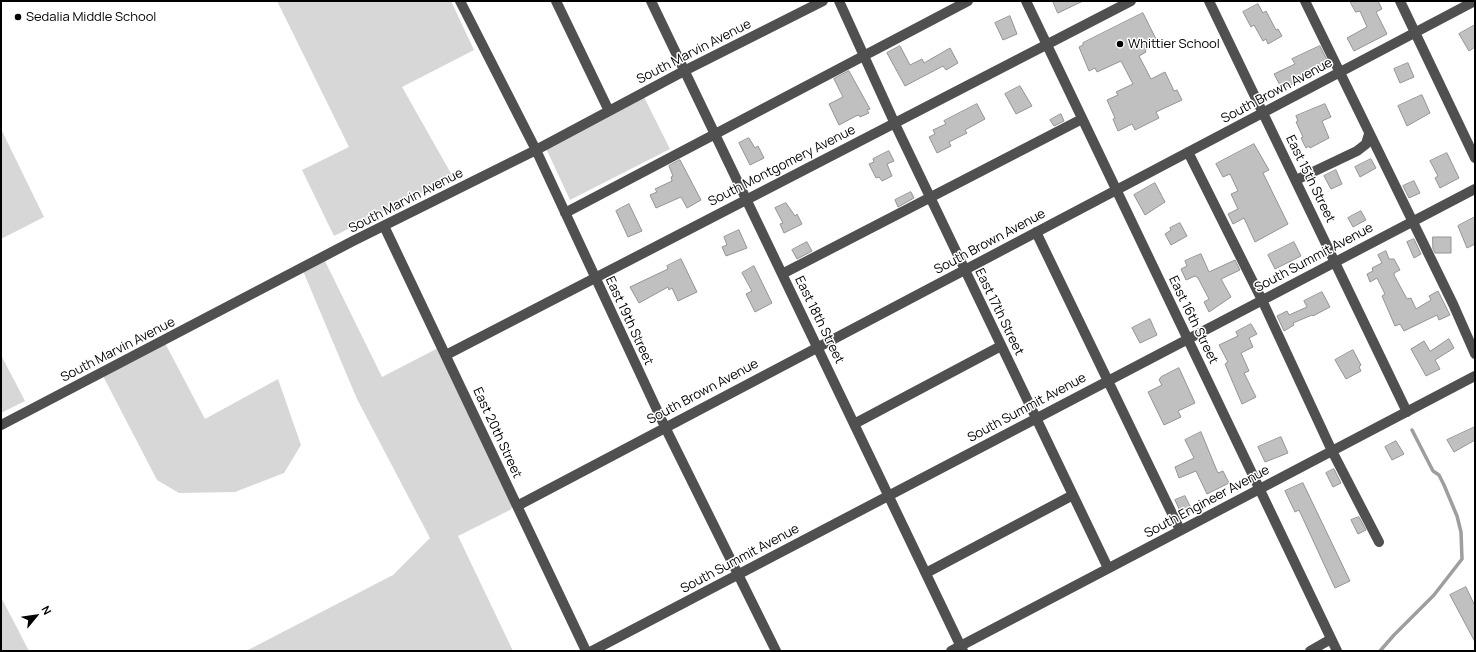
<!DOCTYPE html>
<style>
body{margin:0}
#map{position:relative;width:1476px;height:652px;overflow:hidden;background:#fff;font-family:Manrope,sans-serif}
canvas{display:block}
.frame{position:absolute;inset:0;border:2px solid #000;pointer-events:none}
.north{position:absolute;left:16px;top:596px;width:40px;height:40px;-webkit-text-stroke:3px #fff;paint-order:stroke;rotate:61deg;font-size:11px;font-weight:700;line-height:16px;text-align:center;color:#000}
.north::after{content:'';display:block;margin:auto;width:14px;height:18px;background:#000;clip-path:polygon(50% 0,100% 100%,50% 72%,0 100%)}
</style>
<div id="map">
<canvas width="1476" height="652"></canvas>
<div class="frame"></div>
<div class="north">N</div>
</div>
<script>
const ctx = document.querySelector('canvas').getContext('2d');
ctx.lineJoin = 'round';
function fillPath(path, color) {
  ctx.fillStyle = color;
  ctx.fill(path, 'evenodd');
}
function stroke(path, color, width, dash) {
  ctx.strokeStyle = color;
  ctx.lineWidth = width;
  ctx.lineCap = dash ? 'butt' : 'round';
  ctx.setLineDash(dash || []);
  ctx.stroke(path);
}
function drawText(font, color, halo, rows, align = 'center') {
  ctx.font = font + ' Manrope,sans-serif';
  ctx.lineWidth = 3;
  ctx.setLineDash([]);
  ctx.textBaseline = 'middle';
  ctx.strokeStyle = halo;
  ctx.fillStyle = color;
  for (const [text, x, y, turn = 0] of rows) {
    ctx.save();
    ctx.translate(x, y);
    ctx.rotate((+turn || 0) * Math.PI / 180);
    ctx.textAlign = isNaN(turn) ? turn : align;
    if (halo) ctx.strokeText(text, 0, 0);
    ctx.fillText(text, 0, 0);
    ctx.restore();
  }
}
fillPath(new Path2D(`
 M277 1H451L474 50 402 87 453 177 334 236 302 170 349 147Z
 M643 95 670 149 570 200 544 144Z
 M1 129 44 217 1 239Z
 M325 261 382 377 440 347 514 505 510 510 458 536 513 651H246L393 575 430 538 357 399 303 271Z
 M165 343 205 419 278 379 301 445 284 473 235 492 179 493 157 480 102 374Z
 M1 355 25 401 1 413Z
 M1 597 29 651H1Z`), '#d7d7d7');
stroke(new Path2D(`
 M1380 651 1394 635 1434 595 1462 559 1461 532 1457 516 1444 485 1439 475 1433 471 1412 430`), '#9e9e9e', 3.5);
const building = new Path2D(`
 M1053 1H1083L1058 13Z
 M1350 1H1378L1382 9 1376 12 1387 34 1354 51 1347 38 1367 27 1360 11 1356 12Z
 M1258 4 1263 13 1266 11 1276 30 1278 29 1282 36 1268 44 1266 39 1263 41 1254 25 1251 27 1243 12Z
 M1143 13 1158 43 1145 50 1146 52 1139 56 1151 79 1165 72 1174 91 1177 90 1182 100 1156 112 1159 118 1135 130 1132 124 1118 131 1113 119 1115 118 1107 100 1118 95 1116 92 1133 84 1121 61 1097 72 1095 68 1089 71 1079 47 1083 45V43Z
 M1010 16 1017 34 1003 40 995 23Z
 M1475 25V47L1469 51 1459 34Z
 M900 46 910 65 922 59 924 63 950 48 958 63 946 70 943 66 905 86 887 53Z
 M1320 46 1328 62 1310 71 1311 75 1282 89 1274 74 1295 64 1292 59Z
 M1408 63 1414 77 1400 83 1394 69Z
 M849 71 870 109 867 110 869 113 860 117 859 115 856 116 839 125 829 104 843 97 834 79Z
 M1020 86 1032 106 1016 114 1005 94Z
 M1422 95 1430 113 1407 126 1398 106Z
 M977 104 985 119 965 130 967 133 949 142 951 146 937 153 929 137 935 134 933 130 946 124 944 121Z
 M1325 104 1331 117 1322 121 1329 138 1310 148 1309 146 1306 148 1301 138 1303 137 1296 122 1298 121 1296 116Z
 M1061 114 1064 121 1054 126 1050 120Z
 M749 138 755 148 758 146 764 158 750 165 739 143Z
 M1254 144 1269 170 1263 173 1288 224 1255 242 1244 218 1233 224 1228 214 1238 209 1231 194 1238 191 1230 174 1223 177 1216 164Z
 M889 151 894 161 887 164 892 176 882 181 879 177 876 178 869 164 874 162 873 159Z
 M1447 153 1459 178 1440 188 1435 178 1438 176 1430 161Z
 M1371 159 1376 168 1360 177 1355 167Z
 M680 160 701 200 687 208 681 197 656 208 650 195 657 192 655 189 672 181 671 177 673 176 669 166Z
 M1336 170 1342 184 1331 189 1324 176Z
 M1414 181 1420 193 1409 198 1403 186Z
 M1155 183 1165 202 1145 215 1134 195Z
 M911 192 914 198 898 207 895 200Z
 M786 203 795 216 797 214 802 224 784 233 780 224 783 223 775 208Z
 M629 204 642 231 628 237 616 211Z
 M1361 211 1366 220 1353 227 1348 218Z
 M1475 217V244L1467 248 1458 226Z
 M1180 223 1187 236 1171 245 1165 234 1171 230 1170 228Z
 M739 230 747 248 726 256 722 247 727 245 724 237Z
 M1433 237H1451V253H1435L1433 249Z
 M1414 239 1421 254 1414 258 1407 242Z
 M807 242 812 251 797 259 792 250Z
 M1294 242 1301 256 1275 269 1268 255Z
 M1386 251 1389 259H1394L1400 270 1394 273V275L1407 299 1411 298 1416 309 1431 300 1429 296 1438 291 1450 315 1439 320 1437 315 1404 331 1400 324 1395 326 1382 296 1385 294 1377 278 1370 282 1367 274 1373 271 1372 268 1382 263 1378 255Z
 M1201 254 1209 272 1235 260 1240 270 1221 279 1231 297 1209 312 1204 302 1209 299 1198 278 1195 276 1186 280 1181 269 1187 266 1185 261Z
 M681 259 697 292 678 301 672 288 669 290 668 287 639 303 630 287 668 269 667 266Z
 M754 266 772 303 755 312 746 294 752 291 742 273Z
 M1322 292 1330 307 1313 316 1312 315 1293 323 1294 325 1284 331 1277 316 1287 311 1289 315 1307 307 1304 301Z
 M1150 319 1157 335 1140 343 1132 328Z
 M1251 324 1257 334 1249 338 1253 347 1241 353 1249 371 1244 373 1256 397 1242 404 1225 364 1228 362 1219 345 1238 336 1236 332Z
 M1449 339 1454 348 1435 360 1440 369 1426 376 1411 349 1424 341 1430 351Z
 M1353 350 1361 365 1359 367 1361 371 1346 379 1335 360Z
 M1179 368 1195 403 1178 411 1181 417 1164 425 1148 392 1162 385 1159 380 1161 377Z
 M1475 427V440L1454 452 1447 440Z
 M1201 432 1217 471 1218 473 1223 471 1229 483 1207 494 1196 471 1179 478 1175 467 1194 458 1185 440Z
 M1281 437 1288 453 1265 462 1258 447Z
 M1396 441 1404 454 1392 460 1385 447Z
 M1334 469 1341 483 1333 487 1326 473Z
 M1303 483 1350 581 1335 588 1299 510 1295 512 1285 491Z
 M1185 496 1192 510 1182 515 1175 500Z
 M1359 517 1366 530 1358 534 1351 520Z
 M1466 587 1475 606V642L1450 595Z`);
fillPath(building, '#c0c0c0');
stroke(building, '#949494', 1);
stroke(new Path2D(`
 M460 1 536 150 665 427 776 651
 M556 1 609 111
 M651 1 963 651
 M839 1 895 124 1108 568
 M1026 1 1337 651
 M1209 1 1407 412
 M1305 1 1453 304 1475 354
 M1400 1 1475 158
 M1188 152 1262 300 1332 451 1379 542
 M1296 180 1357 151 1366 144 1369 134
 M565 213 968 1
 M384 226 586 651
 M1036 232 1180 530
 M782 274 1082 119
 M446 355 1131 1
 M854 424 1001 346
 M1 425 353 241 536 150 684 71 823 1
 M517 506 1475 1
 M926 573 1073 495
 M592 651 1475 189
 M951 651 1475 376
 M1310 651 1331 639`), '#505050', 10);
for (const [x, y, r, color] of [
 [18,17,4,"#000"],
 [1120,44,4,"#000"]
]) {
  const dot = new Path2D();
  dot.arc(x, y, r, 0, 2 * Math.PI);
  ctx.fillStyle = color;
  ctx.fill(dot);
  stroke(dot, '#fff', 1.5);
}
drawText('13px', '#000', '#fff', [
 ["Sedalia Middle School",26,17],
 ["Whittier School",1128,44]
], 'left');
drawText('13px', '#000', '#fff', [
 ["South Marvin Avenue",694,52,-27],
 ["South Brown Avenue",1277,91,-28],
 ["South Montgomery Avenue",782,166,-27],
 ["East 15th Street",1310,179,64],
 ["South Marvin Avenue",406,201,-27],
 ["South Brown Avenue",990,242,-28],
 ["South Summit Avenue",1314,258,-28],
 ["East 17th Street",999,312,64],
 ["East 18th Street",819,320,64],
 ["East 16th Street",1193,320,64],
 ["East 19th Street",629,321,65],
 ["South Marvin Avenue",118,350,-27],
 ["South Brown Avenue",703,392,-28],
 ["South Summit Avenue",1027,408,-28],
 ["East 20th Street",497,433,65],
 ["South Engineer Avenue",1207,502,-28],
 ["South Summit Avenue",740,559,-28]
]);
</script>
